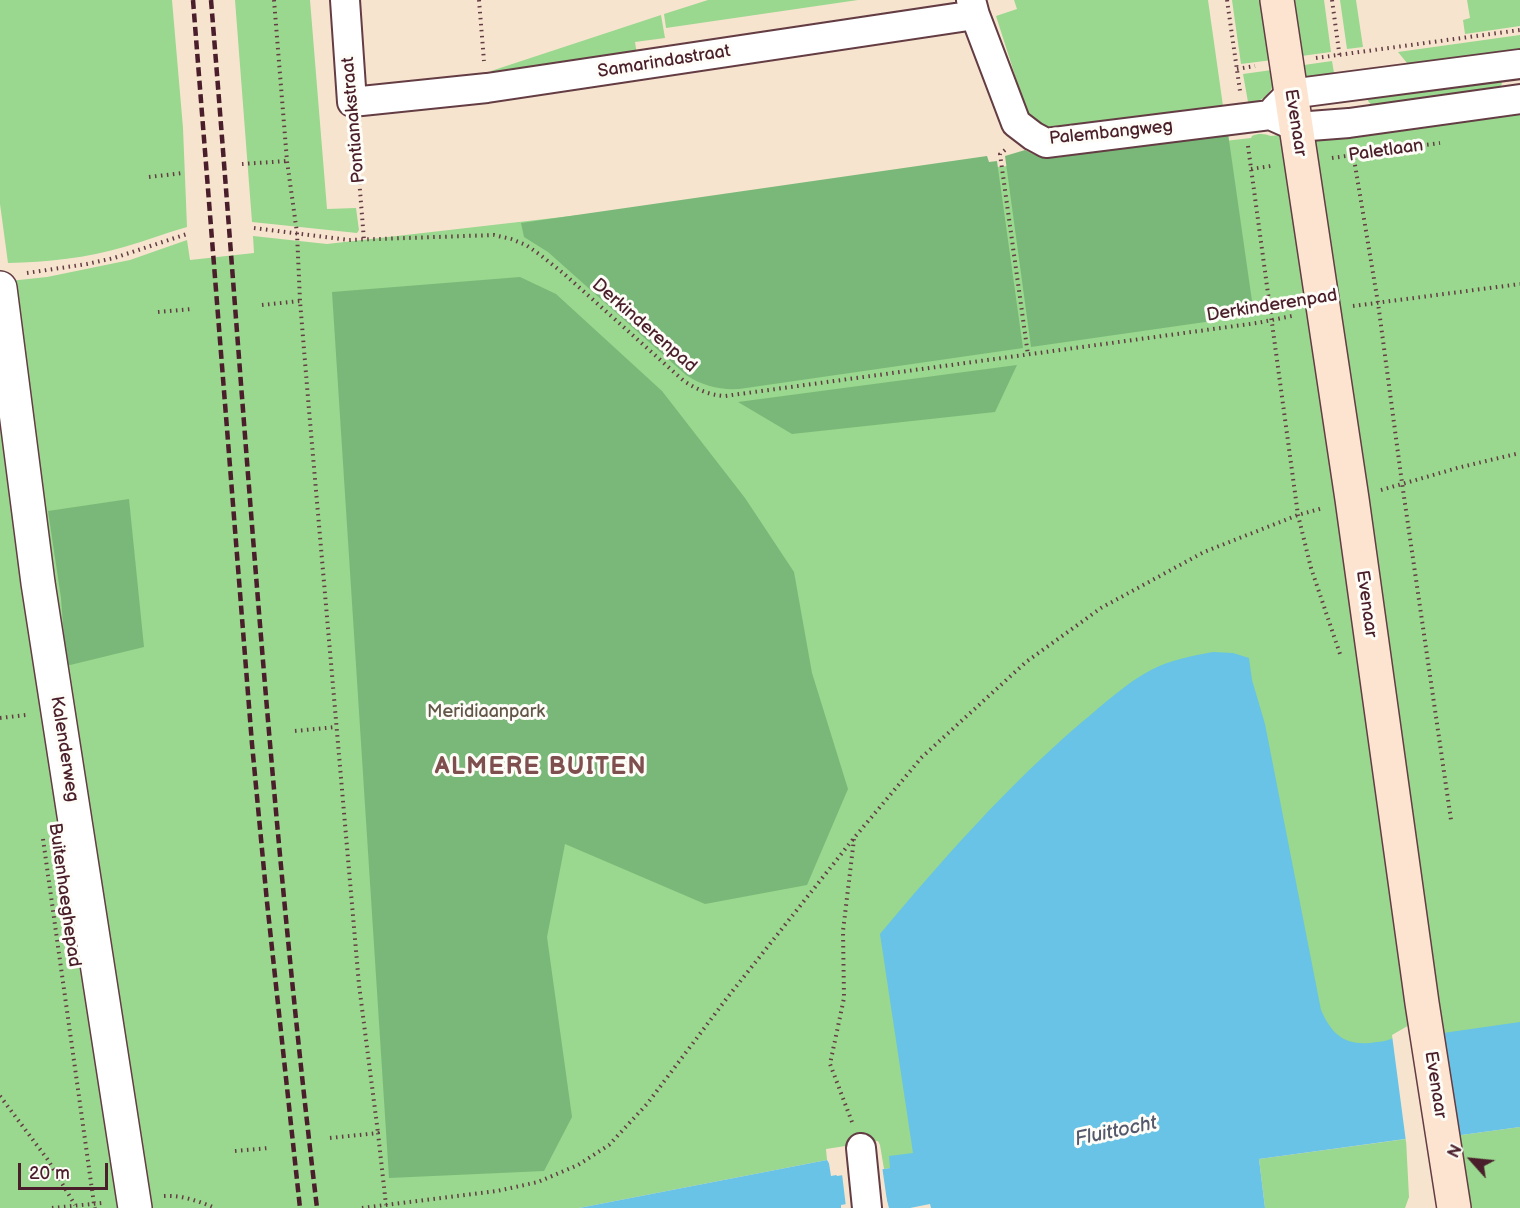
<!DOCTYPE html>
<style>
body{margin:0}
#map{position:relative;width:1520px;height:1208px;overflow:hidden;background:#f7e4cf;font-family:"Balsamiq Sans",sans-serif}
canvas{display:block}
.north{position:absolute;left:1442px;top:1130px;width:60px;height:60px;-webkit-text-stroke:4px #fdfcf7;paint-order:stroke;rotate:297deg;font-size:16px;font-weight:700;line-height:24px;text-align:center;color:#4a1f2b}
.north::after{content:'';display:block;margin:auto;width:21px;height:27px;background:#4a1f2b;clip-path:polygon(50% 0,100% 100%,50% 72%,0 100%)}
.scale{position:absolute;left:18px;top:1163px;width:90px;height:27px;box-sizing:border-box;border:3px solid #4a1f2b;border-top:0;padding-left:8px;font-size:18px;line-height:21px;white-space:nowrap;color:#4a1f2b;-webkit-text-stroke:4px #fdfcf7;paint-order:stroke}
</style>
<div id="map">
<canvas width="1520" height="1208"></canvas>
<div class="north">N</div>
<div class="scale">20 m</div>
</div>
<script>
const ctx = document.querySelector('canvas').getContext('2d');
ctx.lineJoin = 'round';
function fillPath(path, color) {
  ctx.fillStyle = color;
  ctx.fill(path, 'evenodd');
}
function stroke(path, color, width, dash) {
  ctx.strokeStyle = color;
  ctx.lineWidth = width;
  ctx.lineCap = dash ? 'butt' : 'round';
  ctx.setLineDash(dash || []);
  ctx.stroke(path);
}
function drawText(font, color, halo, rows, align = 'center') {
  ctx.font = font + ' "Balsamiq Sans",sans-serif';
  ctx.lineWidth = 6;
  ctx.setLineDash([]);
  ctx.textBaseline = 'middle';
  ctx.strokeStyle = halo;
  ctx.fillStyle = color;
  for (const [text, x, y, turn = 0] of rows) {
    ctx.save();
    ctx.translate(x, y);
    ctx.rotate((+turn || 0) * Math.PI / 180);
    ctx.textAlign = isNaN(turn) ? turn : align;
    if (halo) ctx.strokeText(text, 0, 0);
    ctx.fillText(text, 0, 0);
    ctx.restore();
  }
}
fillPath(new Path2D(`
 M0 0H172L183 128 187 227C166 233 145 241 124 247 87 258 47 262 8 263L0 204Z
 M235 0H310L327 209 356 208 359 230 357 233 252 222Z
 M708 0H858L666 28 664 14Z
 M1014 0H1208L1223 106 1058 130C1044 129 1033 122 1026 110L996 16 1017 9Z
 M1232 0H1270L1280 59 1241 64Z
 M1286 0H1324L1331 52 1294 57Z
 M1340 0H1356L1363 47 1347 49Z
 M1467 0H1520V26L1465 34 1463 20 1470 18Z
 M661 15 665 38 635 42 637 55 493 76 491 71Z
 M1520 35V52L1411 68 1398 52Z
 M1332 61 1335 79 1307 83 1297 66Z
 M1279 69C1275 84 1268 104 1248 102L1243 74Z
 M1498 76 1502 83 1500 89 1373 107 1368 101 1370 93Z
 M1520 108V1046L911 1137 914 1153 890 1168 884 1169 880 1145 878 1141 826 1149 827 1160 579 1208H0V282L47 277 130 260 187 240 190 260 254 253 253 236 327 244 1251 138 1252 136C1259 133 1265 134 1271 136Z
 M1520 1127V1208H1467L1454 1136Z
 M1406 1139 1409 1197 1405 1208H1265L1259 1159Z`), '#99d88e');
fillPath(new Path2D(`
 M1228 133 1254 315 1031 347 1005 156 1025 150 1035 155 1054 158Z
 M987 156 989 162 997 161 1023 348 739 389C719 390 703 386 686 375L548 252 524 237 521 223Z
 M520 277 556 294 662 391 745 498 794 572 812 673 848 789 807 885 705 904 565 844 547 937 572 1117 544 1171 389 1178 332 292Z
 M1017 365 995 412 792 434 738 402Z
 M129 499 144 647 66 666 61 598 48 511Z`), '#7ab879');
fillPath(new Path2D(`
 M1213 652 1233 653 1249 658 1252 680 1265 724 1321 1010C1333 1037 1347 1047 1377 1042 1381 1042 1386 1041 1391 1039 1398 1036 1404 1031 1411 1027L1443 1033 1520 1022V1127L1454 1136H1427L1259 1159 1265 1208H931L930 1204 910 1208H889L886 1197 841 1205V1208H579L827 1160 837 1176 884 1169 890 1168 889 1156 913 1153 880 934C943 859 1007 786 1082 722 1104 704 1126 683 1151 670 1170 660 1192 656 1213 652Z`), '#68c3e6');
fillPath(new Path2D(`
 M1411 1024 1427 1139 1406 1142 1392 1035Z
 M828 1157 839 1173 882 1166 888 1208H885L884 1201 846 1207 842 1174 831 1176Z`), '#f7e4cf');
const minor = new Path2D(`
 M345 0 352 102 487 88 975 15
 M971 0 975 15 1016 123 1033 136 1046 143 1270 115 1297 127 1349 123 1520 99
 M1275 109 1290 94 1520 64
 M861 1148 867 1208`);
const tertiary = new Path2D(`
 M0 288 38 583 135 1208`);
const secondary = new Path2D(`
 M1277 0 1352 499 1422 1003 1454 1208`);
stroke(minor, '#643d44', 32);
stroke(tertiary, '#643d44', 36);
stroke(secondary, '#643d44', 36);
stroke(new Path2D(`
 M274 0 287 161 297 233 300 301 309 410 359 985 378 1133
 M479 0 484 61
 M1227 0 1240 91
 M1332 0 1340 59
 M1316 58 1520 30
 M1237 69 1255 66
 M355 129 364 240
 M1248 146 1298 515 1311 568 1340 654
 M1005 150 1000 154 1028 355
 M1353 153 1378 303 1402 483 1451 820
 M1332 158 1440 143
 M242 164 287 161
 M1251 169 1271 166
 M149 177 183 173
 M254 228 349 240 494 235 511 239 526 245 539 254 563 273 684 381C698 390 709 395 725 396L1257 323 1292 316
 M27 273 87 264 114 258 187 234
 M262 305 300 301
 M1353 306 1520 284
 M158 312 192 309
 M1381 490 1461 467 1520 453
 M0 718 26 715
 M295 731 336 727
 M43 839 94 1204 95 1208
 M0 1096 48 1160 75 1205
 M852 1122 830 1064 844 998 843 931 854 839
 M330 1138 378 1133 386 1205
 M235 1151 269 1148
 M164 1196C182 1195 198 1201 215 1208
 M52 1208 102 1203
 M362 1208 497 1191 538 1182 578 1165 609 1145 647 1104 727 998 854 838 922 757 1026 662 1101 608 1204 552 1298 515 1323 508`), '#643d44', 4, [1.5, 4.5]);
stroke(minor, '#fff', 28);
stroke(tertiary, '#fff', 33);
stroke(secondary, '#fde4d1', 33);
stroke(new Path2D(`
 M193 0 252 744 267 902 300 1208
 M211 0C244 403 269 807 317 1208`), '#4a1f2b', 4.5, [9, 4.5]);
drawText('18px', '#4a1f2b', '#fdfcf7', [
 ["Samarindastraat",664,62,-9],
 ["Pontianakstraat",354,120,-95],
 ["Evenaar",1295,123,81],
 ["Palembangweg",1111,133,-6],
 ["Paletlaan",1386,151,-8],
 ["Derkinderenpad",1272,306,-9],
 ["Derkinderenpad",644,326,41],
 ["Evenaar",1366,604,82],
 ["Kalenderweg",64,749,81],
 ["Buitenhaeghepad",64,895,82],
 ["Evenaar",1435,1085,81]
]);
drawText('18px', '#625649', '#fdfcf7', [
 ["Meridiaanpark",486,712]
]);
drawText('italic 20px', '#54586c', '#fdfcf7', [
 ["Fluittocht",1116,1132,-12]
]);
ctx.letterSpacing = '1.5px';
drawText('bold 24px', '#7e4f4e', '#fdfcf7', [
 ["ALMERE BUITEN",541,768]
]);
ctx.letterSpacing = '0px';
</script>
